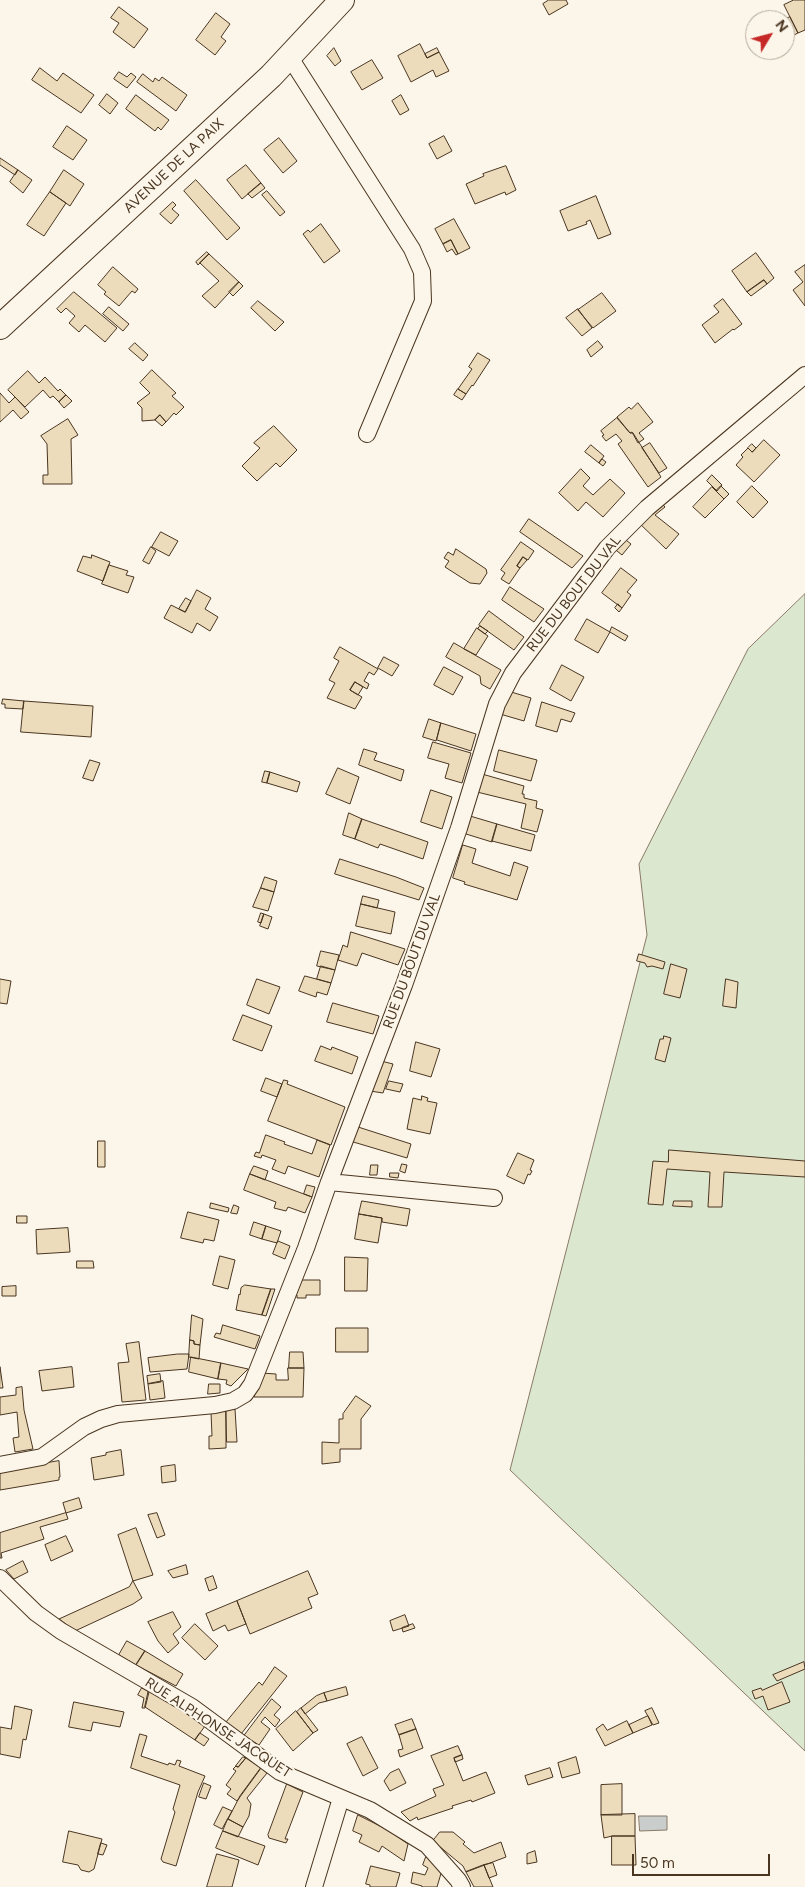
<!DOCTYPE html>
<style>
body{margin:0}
#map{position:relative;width:805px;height:1887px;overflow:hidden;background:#fbf6e9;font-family:Figtree,sans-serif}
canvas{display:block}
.north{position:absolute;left:745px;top:10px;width:50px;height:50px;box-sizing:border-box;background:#fbf6e9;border:1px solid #b4a999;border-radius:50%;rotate:53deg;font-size:14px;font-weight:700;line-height:20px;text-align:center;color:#4a3520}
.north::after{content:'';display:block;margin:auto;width:18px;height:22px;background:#c62828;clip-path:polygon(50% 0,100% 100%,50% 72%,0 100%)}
.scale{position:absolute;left:632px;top:1854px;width:138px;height:22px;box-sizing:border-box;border:2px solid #4a3520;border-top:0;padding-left:6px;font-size:15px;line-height:18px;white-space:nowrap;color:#4a3520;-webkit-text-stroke:4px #fbf6e9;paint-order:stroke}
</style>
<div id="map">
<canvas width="805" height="1887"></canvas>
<div class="north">N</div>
<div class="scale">50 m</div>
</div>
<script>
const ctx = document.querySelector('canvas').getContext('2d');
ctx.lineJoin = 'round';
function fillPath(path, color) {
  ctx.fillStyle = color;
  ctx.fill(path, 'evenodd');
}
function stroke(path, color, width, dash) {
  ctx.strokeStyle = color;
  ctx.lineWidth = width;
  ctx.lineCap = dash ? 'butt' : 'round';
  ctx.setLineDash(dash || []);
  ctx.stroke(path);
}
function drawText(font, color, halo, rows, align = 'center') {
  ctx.font = font + ' Figtree,sans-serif';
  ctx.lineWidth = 4;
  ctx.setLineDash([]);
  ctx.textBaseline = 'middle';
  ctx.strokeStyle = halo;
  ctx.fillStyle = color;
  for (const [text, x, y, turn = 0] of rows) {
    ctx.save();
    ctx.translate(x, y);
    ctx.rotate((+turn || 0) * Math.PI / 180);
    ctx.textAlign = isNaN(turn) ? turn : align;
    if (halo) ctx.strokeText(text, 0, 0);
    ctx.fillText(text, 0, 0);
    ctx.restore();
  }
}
const green = new Path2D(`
 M805 594V1751L510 1470 647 935 639 864 748 649Z`);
fillPath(green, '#dce7d0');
stroke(green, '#887966', 1);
const water = new Path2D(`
 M639 1816H667V1830L640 1831Z`);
fillPath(water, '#c9cecd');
stroke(water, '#887966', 1);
const building = new Path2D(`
 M549 0H566L568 4 549 15 543 4Z
 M794 0H805V30L798 33 784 5Z
 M119 7 148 29 134 48 113 32 119 23 111 18Z
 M216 13 230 24 221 37 226 41 215 55 196 40Z
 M790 17 798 33 792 36 788 35 785 28 784 20Z
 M420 44 427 58 439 52 449 71 436 77 433 70 411 82 398 56Z
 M334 48 341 61 335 66 327 56Z
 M437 48 439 52 427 58 425 54Z
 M372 60 383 78 362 90 351 72Z
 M40 68 57 81 63 73 94 95 81 113 32 80Z
 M119 72 127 77 131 73 136 77 127 88 114 79Z
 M143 74 153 82 155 78 159 81 162 77 187 95 176 111 137 82Z
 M107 94 118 103 110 114 99 105Z
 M136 95 169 120 161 130 158 127 155 131 126 109Z
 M401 95 409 110 400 115 392 101Z
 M67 126 87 140 73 160 53 147Z
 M444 136 452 151 437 159 429 144Z
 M279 138 297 161 283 173 264 150Z
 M0 158 18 170 15 175 0 165Z
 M246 165 261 183 242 199 227 180Z
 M506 166 516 190 506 195 505 192 475 204 466 184 484 176 483 174Z
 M18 170 32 180 23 193 10 182Z
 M64 170 84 184 70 206 50 192Z
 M196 180 240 228 227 240 184 191Z
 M261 183 265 188 252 198 248 194Z
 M267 191 285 212 280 216 262 195Z
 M50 192 66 203 44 236 27 225Z
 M596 196 611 234 598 239 590 220 586 222 587 224 568 231 560 211Z
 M173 202 176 205 172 209 179 215 171 224 160 214Z
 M454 219 470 248 458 254 451 240 443 244 435 229Z
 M321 224 340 251 324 263 303 234 308 230 310 232Z
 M451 240 458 254 456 255 452 249 447 252 443 244Z
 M207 252 209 254 198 265 196 262Z
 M756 253 774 278 767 284 764 280 747 292 732 271Z
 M209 254 239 282 215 308 202 296 219 281 200 263Z
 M805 265V306L793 290 803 282 795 272Z
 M113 267 138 289 135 293 132 291 119 306 104 294 106 292 98 285Z
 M764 280 767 284 751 296 747 292Z
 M239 282 243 286 233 296 229 292Z
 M74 292 117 328 105 342 85 325 79 332 69 323 75 316 66 308 61 313 57 309Z
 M602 293 616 311 593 328 578 310Z
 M723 299 742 324 734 330 733 329 715 343 702 325 719 312 714 306Z
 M258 301 284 322 275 331 251 308Z
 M109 307 129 324 123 331 103 314Z
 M578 309 592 328 582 336 566 318Z
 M598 341 603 347 591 357 587 350Z
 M135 343 148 355 143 361 129 349Z
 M478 353 490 360 473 386 472 385 466 394 458 389 472 369 469 367Z
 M152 370 176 393 172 396 184 407 176 415 174 413 166 422 160 415 155 420 142 421V408L137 403 150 393 140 383Z
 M28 371 39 383 45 377 58 391 60 389 66 395 59 402 53 396 50 398 43 390 25 407 8 390Z
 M458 389 466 394 462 400 454 395Z
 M0 393 9 403 15 397 29 412 21 419 13 410 0 422Z
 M66 395 72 401 64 408 59 402Z
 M638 403 653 422 639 433 644 439 638 443 632 432 630 433 617 417 629 407 631 409Z
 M160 415 166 422 162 426 155 420Z
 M617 418 630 433H633L661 477 648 487 618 444 622 441 616 434 606 441 602 436 604 435 601 431Z
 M68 419 78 435 71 439 72 484H43V475H48L47 444 41 436Z
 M274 426 297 450 280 467 276 463 257 481 242 466 260 448 254 443Z
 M764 440 780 455 754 482 736 465 743 457 741 455 748 448 752 452Z
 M650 443 667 468 659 473 642 448Z
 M752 444 756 448 752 452 748 448Z
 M591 445 604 456 599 463 585 452Z
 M602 459 606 462 603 466 599 463Z
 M581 469 590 478 583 486 593 495 610 479 625 493 603 517 586 502 578 511 559 493Z
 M712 475 722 485 717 491 707 481Z
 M721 486 729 494 724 499 716 491Z
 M752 486 768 502 753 518 737 502Z
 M712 487 724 499 705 518 693 507Z
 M659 500 665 507 655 515 679 534 666 549 637 521Z
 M529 519 583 556 572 568 520 532Z
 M161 532 178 541 169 556 152 547Z
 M621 536 631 544 622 555 612 547Z
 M521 542 534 551 528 560 523 557 517 566 520 568 509 584 501 579 505 573 501 570Z
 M151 547 156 551 149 564 143 561Z
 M456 549 486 569 487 573 480 584 470 583 445 567 449 561 444 558 448 552 453 555Z
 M92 555 110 562 103 581 77 571 83 556 91 558Z
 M523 557 527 560 520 568 517 566Z
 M109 565 128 571 126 575 134 577 128 593 102 584Z
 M621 568 637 580 627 592 631 595 622 608 602 593Z
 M510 587 544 609 534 622 502 600Z
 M197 590 211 598 205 609 218 617 210 631 197 623 192 633 164 618 171 605 185 612Z
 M186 598 191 601 185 612 179 609Z
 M618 604 622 608 619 612 615 608Z
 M489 611 524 637 514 650 479 625Z
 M587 619 610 632 598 653 575 640Z
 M480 626 488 631 485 634 478 629Z
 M612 627 628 636 625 641 610 632Z
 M477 628 488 636 476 655 464 649Z
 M454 643 501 670 490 689 481 684 480 676 446 657Z
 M340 647 378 669 374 675 369 672 364 681 369 684 367 689 355 682 350 690 362 697 355 709 327 698 335 683 329 680 339 661 334 658Z
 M384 657 399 665 392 676 378 668Z
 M562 665 584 677 571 701 550 689Z
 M444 667 463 677 453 695 434 685Z
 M355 682 363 687 358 695 350 690Z
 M508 691 531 698 524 721 500 714Z
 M3 699 24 701 23 709 5 708V704H2Z
 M24 701 93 706 91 737 21 732Z
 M542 702 575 713 571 722 561 719 557 732 536 726Z
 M429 719 441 723 436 741 423 737Z
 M441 723 476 734 471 751 437 740Z
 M433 742 471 753 462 783 445 778 449 764 428 758Z
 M364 749 377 753 374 760 404 770 401 781 359 765Z
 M499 750 537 760 531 781 494 771Z
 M90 760 100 763 93 781 83 778Z
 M338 768 359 777 350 804 326 794Z
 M265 771 270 772 267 783 262 782Z
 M270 772 300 782 297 792 267 783Z
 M482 774 524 786 522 794H524V798L537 801 536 808 543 810 537 832 521 828 526 804 477 792Z
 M431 790 452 797 442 829 421 822Z
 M349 813 362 819 355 839 343 835Z
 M470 816 497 824 492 842 466 834Z
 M362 819 428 842 423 859 380 844 378 848 355 839Z
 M497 824 535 835 531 851 492 841Z
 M463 845 476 849 472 863 510 876 514 862 528 867 517 900 464 884 465 882 453 878Z
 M340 859 396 877 424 888 419 900 335 874Z
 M265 877 277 881 274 892 261 888Z
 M261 888 274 892 268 911 253 907Z
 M363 896 379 900 377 908 361 904Z
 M361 904 395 912 391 934 356 926Z
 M261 913 264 914 261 923 258 922Z
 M264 914 272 917 268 929 260 926Z
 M351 932 405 949 398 965 362 953 357 966 338 960 343 945 347 947Z
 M321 951 339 955 335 970 317 966Z
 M639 954 665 962 663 969 652 966 647 967 645 963 637 961Z
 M671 964 687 969 680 998 664 994Z
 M321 966 335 970 331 983 317 979Z
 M305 976 331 983 327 995 317 992 316 997 299 991Z
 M0 979 11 981 7 1004 0 1003Z
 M257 979 280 987 269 1014 247 1005Z
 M726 979 738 982 736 1008 723 1006Z
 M333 1003 379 1016 373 1034 327 1022Z
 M243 1015 272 1026 262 1051 233 1040Z
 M664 1036 671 1038 665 1062 655 1059 660 1039H663Z
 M416 1042 440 1049 431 1077 410 1071Z
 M321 1046 331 1050 332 1047 358 1057 352 1074 315 1061Z
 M381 1061 393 1064 383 1093 370 1091Z
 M266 1078 282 1084 277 1097 261 1091Z
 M284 1080 288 1081 287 1084 345 1107 331 1145 268 1121Z
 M389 1081 403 1084 400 1092 386 1089Z
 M422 1096 428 1098 427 1101 437 1103 430 1134 407 1129 413 1098 421 1100Z
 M355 1126 411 1144 407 1158 350 1141Z
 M266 1135 285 1142 284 1144 312 1154 317 1140 330 1145 319 1177 288 1166 285 1174 272 1169 276 1160 262 1155 261 1158 254 1156 256 1152 259 1153Z
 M98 1141H105V1167H98Z
 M669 1150 805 1161V1177L724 1172 722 1207H708L710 1172 667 1169 663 1205 648 1204 653 1161 668 1162Z
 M518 1153 534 1160 530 1170 532 1171 530 1175 528 1174 524 1184 507 1176Z
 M402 1164 407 1165 405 1173 400 1171Z
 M371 1165H378L377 1175H370Z
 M254 1166 268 1171 265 1180 250 1174Z
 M390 1173H399L398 1178 390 1177Z
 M250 1174 312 1197 305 1213 288 1207 286 1211 274 1208 276 1202 244 1190Z
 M307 1185 315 1187 312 1197 304 1194Z
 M362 1201 410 1209 407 1226 382 1222V1218L359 1214Z
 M674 1201H692V1207L673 1206Z
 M211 1203 229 1208 228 1212 210 1208Z
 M234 1205 239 1207 237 1214 231 1213Z
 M188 1212 219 1220 214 1241 204 1239 203 1243 181 1238Z
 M359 1214 382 1218 378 1243 355 1239Z
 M17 1216H27V1223H17Z
 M254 1222 266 1226 262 1239 250 1235Z
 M266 1226 281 1231 277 1243 262 1239Z
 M68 1228 70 1252 37 1254 36 1230Z
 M278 1241 290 1246 285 1259 273 1254Z
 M220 1256 235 1260 228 1289 213 1285Z
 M345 1257 368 1258 367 1291H345Z
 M77 1261H93L94 1268H77Z
 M295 1280H320V1295H306V1298H297V1295H290Z
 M245 1285 271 1289 262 1315 236 1310 239 1294 240 1295 241 1288Z
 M16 1286V1296H2V1287Z
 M271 1289H275L266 1316 262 1315Z
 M192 1315 203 1319 200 1345 194 1344V1341L190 1340Z
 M223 1325 260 1336 255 1349 214 1337 216 1333 220 1334Z
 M336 1328H368V1352H336Z
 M190 1340 194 1341V1344L200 1345 199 1359 189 1357Z
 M139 1342 146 1400 122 1402 118 1363 129 1362 126 1344Z
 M290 1352H303L304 1368H289Z
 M178 1354H189L187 1369 150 1372 148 1358Z
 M191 1357 221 1363 218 1379 189 1372Z
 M221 1363 248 1369 231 1386 226 1384 227 1380 218 1379Z
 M0 1367 3 1388H0Z
 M72 1367 74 1387 42 1391 39 1371Z
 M288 1368H304L303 1397H254L261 1373 276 1374V1380H288Z
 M160 1374 161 1382 148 1384 147 1376Z
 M163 1381 165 1398 150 1400 148 1384Z
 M209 1384H220V1393L208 1394Z
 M22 1387 24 1410 33 1449 15 1452 13 1438 19 1437 17 1412 0 1415V1397L16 1395V1388Z
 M356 1396 371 1406 361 1419V1449H340V1462L322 1464V1442L339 1443V1419H343V1414Z
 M226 1409H235L237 1442H227Z
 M226 1411V1448L209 1449V1436H212L211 1412Z
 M121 1450 124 1475 94 1480 91 1458 106 1455V1453Z
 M59 1461 60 1477H59V1480L0 1490V1471Z
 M175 1465 176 1481 162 1483 161 1467Z
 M79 1498 82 1508 66 1513 63 1503Z
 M66 1513 68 1519 40 1527 44 1539 1 1553 2 1558H0V1533Z
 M157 1513 165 1535 157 1538 148 1515Z
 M136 1528 153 1575 133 1581 118 1535Z
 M66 1536 73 1551 51 1561 45 1545Z
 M23 1561 28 1572 14 1579 6 1570Z
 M186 1565 188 1574 173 1578 168 1571Z
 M308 1571 318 1594 308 1598 312 1608 250 1634 237 1601Z
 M213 1576 217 1588 209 1591 205 1579Z
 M133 1581 142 1598 133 1604 75 1631 59 1619 129 1587Z
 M237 1601 246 1624 228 1631 225 1625 213 1631 206 1614Z
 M173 1612 181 1627 173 1634 179 1643 168 1653 158 1641 148 1622Z
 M405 1615 409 1626 393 1631 390 1621Z
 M195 1624 218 1646 205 1660 182 1638Z
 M413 1624 415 1628 403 1632 402 1628Z
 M127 1641 145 1651 136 1665 119 1655Z
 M145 1651 183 1674 176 1686 136 1665Z
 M804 1662 805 1669 777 1681 773 1675Z
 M275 1667 287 1676 241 1734 226 1722 259 1682 262 1685Z
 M782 1682 790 1702 768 1710 763 1696 755 1699 752 1691 761 1688 762 1690Z
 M346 1687 348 1695 327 1701 324 1693Z
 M142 1688 149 1692 145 1708H142L144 1698 138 1695Z
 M149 1689 205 1726 195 1740 145 1707Z
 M324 1693 327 1701 319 1703 305 1714 301 1708 316 1696Z
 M272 1699 281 1707 274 1715 280 1720 275 1727 265 1717 261 1722 270 1729 259 1745 244 1736Z
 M74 1702 124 1712 120 1727 93 1722 91 1731 69 1727Z
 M15 1706 32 1710 26 1740 23 1739 20 1758 0 1754V1727L11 1729Z
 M301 1708 318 1730 313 1733 297 1712Z
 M652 1708 659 1723 653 1725 645 1711Z
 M296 1711 313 1733 293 1751 276 1729Z
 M648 1716 652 1725 633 1733 629 1725Z
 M412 1719 416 1729 399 1735 395 1725Z
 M627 1721 633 1733 605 1746 596 1729 603 1724 607 1730Z
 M416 1729 423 1748 400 1757 398 1750 403 1749 399 1735Z
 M200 1733 209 1739 204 1746 195 1740Z
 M140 1734 147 1736 141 1756 168 1765 169 1763 175 1765 177 1760 181 1761 179 1766 205 1776 198 1792 176 1866 163 1862 161 1859 175 1812 173 1809 180 1785 131 1768Z
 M362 1737 378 1768 363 1776 347 1744Z
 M458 1746 462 1755 454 1758 463 1781 486 1772 495 1793 472 1802 471 1800 452 1806 453 1808 420 1819 418 1820 417 1817 410 1821 401 1812 436 1796 433 1789 444 1785 431 1756Z
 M462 1755 463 1759 455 1762 454 1758Z
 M243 1757 246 1758 238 1767 236 1766Z
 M576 1757 580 1773 562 1778 558 1763Z
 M246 1758 261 1768 237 1801 227 1794 231 1789 226 1785 236 1771 233 1769 236 1766 238 1767Z
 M261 1768 267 1773 247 1798 251 1804 249 1816 243 1827 228 1819 240 1796Z
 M550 1768 553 1777 528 1785 525 1776Z
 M399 1769 406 1783 390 1791 384 1781 390 1773Z
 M204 1783 211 1786 206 1799 199 1797Z
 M287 1784 303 1792 285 1839H288L286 1843 269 1838 268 1835Z
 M622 1784V1815H601V1785Z
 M223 1807 232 1811 222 1829 214 1825Z
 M635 1814V1836H612L604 1838 601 1815Z
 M358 1815 388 1830 408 1844 404 1861 382 1846 379 1852 359 1842 362 1835 353 1831Z
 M228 1819 243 1827 238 1837 223 1831Z
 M69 1831 102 1839 94 1869 89 1872 81 1870 78 1865 63 1862Z
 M223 1831 265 1846 258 1865 216 1848Z
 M440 1832H453L465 1842 463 1844 474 1853 501 1842 506 1857 466 1872 463 1866 433 1841Z
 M612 1836H635L636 1865H612Z
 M101 1843 107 1845 103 1855 98 1854Z
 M535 1851 537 1862 527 1864V1854Z
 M217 1854 239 1860 232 1887H207Z
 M426 1857 442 1870 437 1887H422V1886L411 1883 413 1872 425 1875 428 1868 423 1865Z
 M493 1863 497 1875 489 1878 484 1865Z
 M484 1865 493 1887H474L466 1872Z
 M371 1866 400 1873 396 1887H370V1885L366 1884Z`);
fillPath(building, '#ecdcbc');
stroke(building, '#4a3520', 1);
const minor = new Path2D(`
 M289 56 412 249 422 272 423 301 367 434
 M329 1182 494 1198
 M0 1465 42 1457 84 1427 101 1419 118 1414 215 1405 233 1401 245 1394 252 1384 306 1248 329 1182 404 985 459 828 497 704 513 673 607 548 647 508 805 375
 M0 1578 36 1613 61 1631 192 1707 280 1772 370 1810 427 1845 458 1880 462 1887
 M314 1887 341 1798`);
const secondary = new Path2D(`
 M0 327 271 76 342 0`);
stroke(minor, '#4a3520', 18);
stroke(secondary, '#4a3520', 26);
stroke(minor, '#fbf6e9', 16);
stroke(secondary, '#fbf6e9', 24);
drawText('14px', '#4a3520', '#fbf6e9', [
 ["AVENUE DE LA PAIX",174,166,-43],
 ["RUE DU BOUT DU VAL",574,594,-52],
 ["RUE DU BOUT DU VAL",412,961,-70],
 ["RUE ALPHONSE JACQUET",218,1728,33]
]);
</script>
